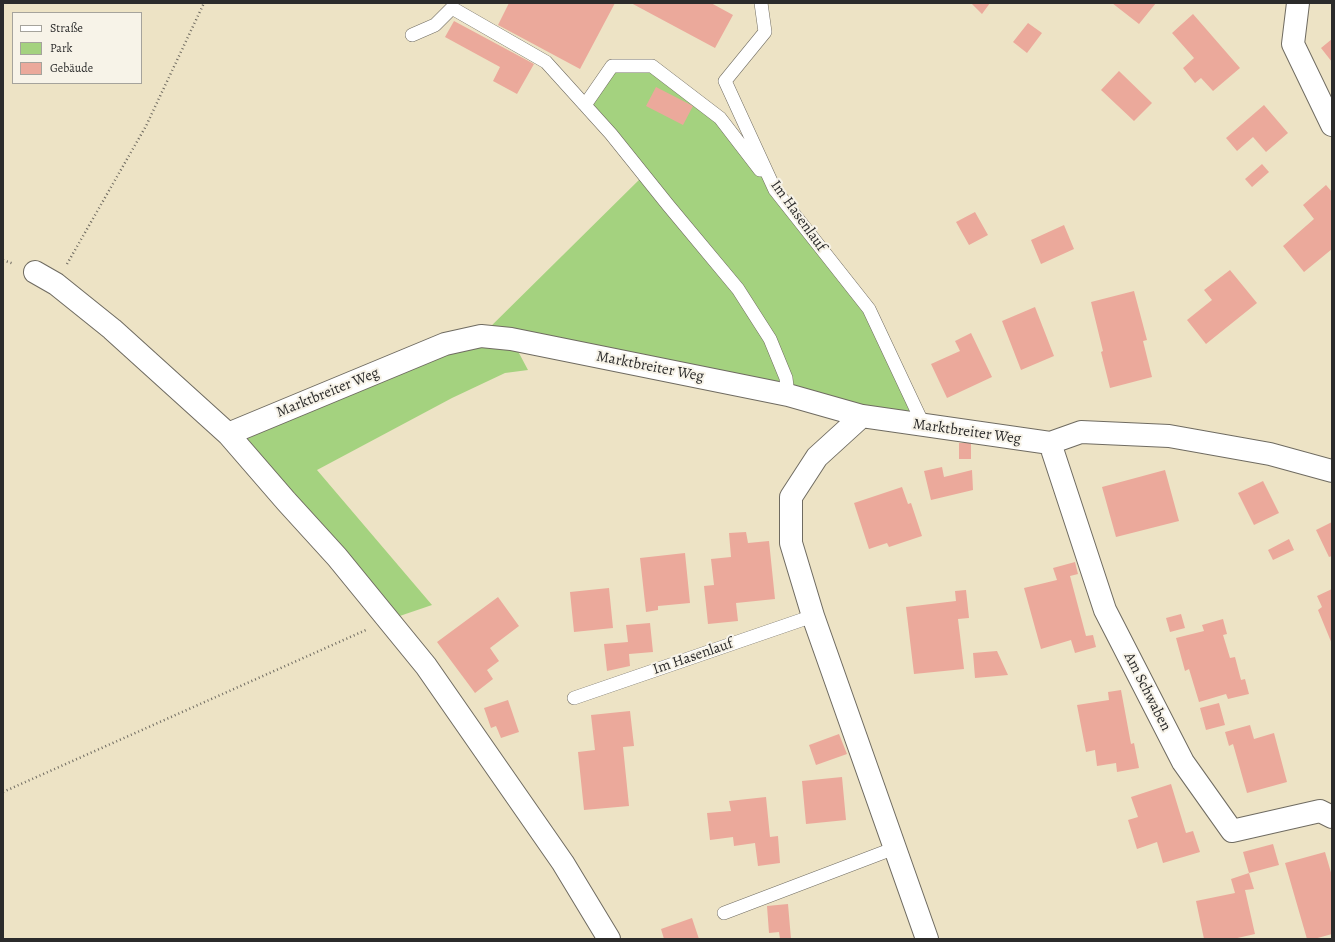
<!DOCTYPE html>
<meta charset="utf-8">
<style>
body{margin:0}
#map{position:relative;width:1335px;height:942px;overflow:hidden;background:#ede3c5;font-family:Alegreya,serif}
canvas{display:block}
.frame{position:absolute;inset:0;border:4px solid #2b2b2b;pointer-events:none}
.legend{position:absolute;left:12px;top:12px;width:130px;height:72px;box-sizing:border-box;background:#f7f3e8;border:1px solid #a5a39c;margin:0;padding:5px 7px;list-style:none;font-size:12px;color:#2b2b2b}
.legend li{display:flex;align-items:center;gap:8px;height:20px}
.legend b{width:20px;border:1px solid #a5a39c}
</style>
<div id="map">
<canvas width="1335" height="942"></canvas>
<div class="frame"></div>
<ul class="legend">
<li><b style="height:5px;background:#fff"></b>Straße</li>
<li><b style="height:11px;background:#a4d27f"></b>Park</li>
<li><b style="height:11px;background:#eba99b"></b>Gebäude</li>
</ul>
</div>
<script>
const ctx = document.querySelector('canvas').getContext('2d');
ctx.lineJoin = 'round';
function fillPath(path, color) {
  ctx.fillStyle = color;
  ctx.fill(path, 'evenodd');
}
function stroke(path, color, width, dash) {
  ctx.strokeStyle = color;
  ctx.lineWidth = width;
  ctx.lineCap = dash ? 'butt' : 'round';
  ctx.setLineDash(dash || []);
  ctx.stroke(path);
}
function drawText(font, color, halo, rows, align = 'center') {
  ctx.font = font + ' Alegreya,serif';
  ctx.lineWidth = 4;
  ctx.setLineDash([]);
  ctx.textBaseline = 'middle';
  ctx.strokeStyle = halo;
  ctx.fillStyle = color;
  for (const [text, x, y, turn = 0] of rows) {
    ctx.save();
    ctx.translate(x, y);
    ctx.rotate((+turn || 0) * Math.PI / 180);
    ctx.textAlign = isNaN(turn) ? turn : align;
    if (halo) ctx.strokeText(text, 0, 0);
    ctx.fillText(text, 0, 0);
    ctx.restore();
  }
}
fillPath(new Path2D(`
 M612 66H652L720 118 869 309 924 426 512 340 528 370 505 373 452 398 317 470 432 605 388 620 228 434 481 336 644 175 585 105Z`), '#a4d27f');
fillPath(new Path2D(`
 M509 3H615L580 69 498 25Z
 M631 3H711L733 15 715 48Z
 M971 3H990L982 14Z
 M1112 3H1156L1139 24Z
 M1193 14 1240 68 1213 91 1201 78 1195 83 1183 68 1194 58 1172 33Z
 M454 21 534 64 517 94 493 81 500 67 445 37Z
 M1028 23 1042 33 1027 53 1013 42Z
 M1332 39V62L1321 48Z
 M1119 71 1152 103 1134 121 1101 90Z
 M656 87 693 106 683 125 646 106Z
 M1264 105 1288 133 1266 152 1253 137 1237 151 1226 138Z
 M1262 164 1269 172 1252 187 1245 179Z
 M1326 185 1332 192V249L1304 272 1283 246 1314 219 1303 205Z
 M975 212 988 235 969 245 956 222Z
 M1064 225 1074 249 1041 264 1031 240Z
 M1230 270 1257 303 1206 344 1187 320 1212 300 1204 290Z
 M1134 291 1147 340 1143 341 1152 377 1110 388 1101 352 1103 351 1091 302Z
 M1035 307 1054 356 1021 370 1002 321Z
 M971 333 992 377 947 398 931 364 960 351 955 341Z
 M959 443H971V459H959Z
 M942 467 944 477 972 470 973 490 931 500 924 471Z
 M1165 470 1179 521 1116 537 1102 487Z
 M1263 481 1279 513 1254 525 1238 493Z
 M902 487 908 504 911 503 922 536 889 547 887 543 869 549 854 503Z
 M1332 522V556L1329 557 1316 530Z
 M746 532 748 543 769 541 775 599 736 603 738 621 708 624 704 586 714 585 711 559 731 557 729 533Z
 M1289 539 1294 550 1273 560 1268 550Z
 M685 553 690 603 658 606V610L646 612 640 558Z
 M1075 562 1078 574 1070 576 1086 636 1093 635 1096 647 1075 653 1071 640 1041 649 1024 588 1057 580 1053 568Z
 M609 588 613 628 574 632 570 592Z
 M1332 589V644L1318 610 1322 607 1317 596Z
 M966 590 969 618 958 619 964 669 914 674 906 607 956 601 955 591Z
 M498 597 519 626 490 648 499 661 487 670 493 679 475 693 437 642Z
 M1181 614 1185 628 1170 632 1166 618Z
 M1223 619 1227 634 1223 635 1230 658 1235 657 1241 680 1245 679 1249 694 1228 699 1226 694 1199 702 1189 669 1185 671 1176 638 1204 631 1202 625Z
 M650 623 653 652 629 654 630 666 607 671 604 644 628 642 626 625Z
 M997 651 1008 675 975 678 973 653Z
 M1121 690 1131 744 1134 743 1139 768 1117 772 1116 763 1097 766 1095 750 1086 752 1077 705 1109 700 1108 692Z
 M508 700 519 732 501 738 496 726 491 728 484 708Z
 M1219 703 1225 725 1206 730 1200 708Z
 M630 711 634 746 623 747 629 806 584 810 578 752 595 750 591 715Z
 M1250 725 1254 739 1274 733 1287 782 1247 793 1233 744 1229 746 1225 732Z
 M839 734 847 754 816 765 809 745Z
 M842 777 846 820 806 824 802 781Z
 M1171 784 1186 833 1193 831 1200 852 1163 863 1157 842 1137 849 1128 820 1138 817 1131 797Z
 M766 797 770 837 778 836 780 863 758 866 755 843 734 846 733 837 710 840 707 813 731 811 729 801Z
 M1273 844 1279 865 1249 873 1243 852Z
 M1325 852 1332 876V934L1314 939H1307L1285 863Z
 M1249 873 1254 889 1245 890 1255 934 1233 939H1204L1196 901 1235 893 1231 879Z
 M788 904 791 939H780L779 932 769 933 767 906Z
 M692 918 699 939H664L661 929Z`), '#eba99b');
const service = new Path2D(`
 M761 3 765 32 725 81 775 190 869 309 924 426
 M412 35 435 25 452 8 546 62 611 134 668 205 738 289 770 339 786 378 788 395
 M585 105 612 66H652L720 118 760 170
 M574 698 813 616
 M724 913 895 848`);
const minor = new Path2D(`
 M1298 3 1293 44 1332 125
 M35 272 56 284 112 329 228 434 286 501 337 557 426 666 563 863 609 939
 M862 416 817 457 791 497V543L813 616 927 939
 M228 434 445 344 481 336 511 339 788 395 862 416 1050 443 1081 432 1169 436 1270 454 1332 471
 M1050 443 1105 610 1183 762 1232 831 1320 811 1332 817`);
stroke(service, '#6f6b61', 14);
stroke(minor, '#6f6b61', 24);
stroke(new Path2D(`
 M3 260 14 264
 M67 264 146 126 204 3
 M3 792 366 630`), '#6f6b61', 2.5, [1, 3]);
stroke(service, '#fff', 13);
stroke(minor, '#fff', 22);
drawText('15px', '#2b2b2b', '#f7f3e8', [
 ["Im Hasenlauf",798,216,54],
 ["Marktbreiter Weg",650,367,11],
 ["Marktbreiter Weg",328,393,-22],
 ["Marktbreiter Weg",967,432,8],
 ["Im Hasenlauf",693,657,-19],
 ["Am Schwaben",1147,692,63]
]);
</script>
